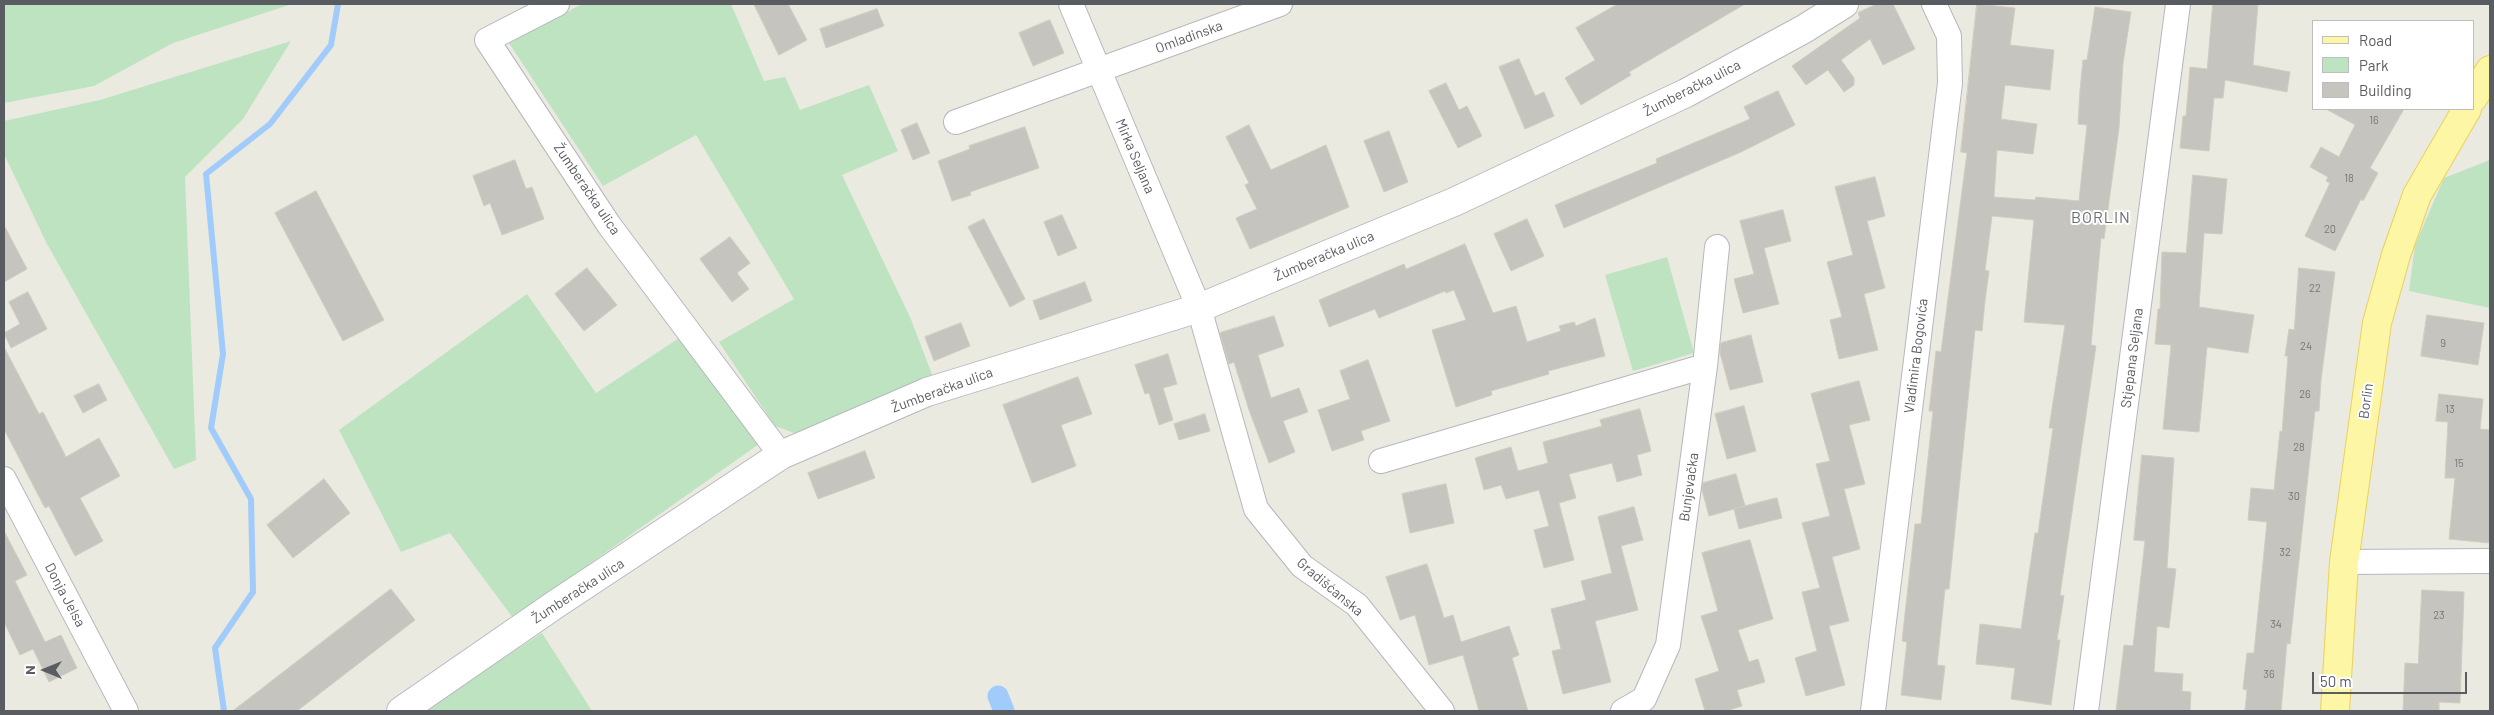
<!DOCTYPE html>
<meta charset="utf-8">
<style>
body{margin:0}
#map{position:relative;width:2494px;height:715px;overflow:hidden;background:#ebeae0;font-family:Barlow,sans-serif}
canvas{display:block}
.frame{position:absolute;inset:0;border:5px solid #595c61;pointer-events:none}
.legend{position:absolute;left:2312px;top:20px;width:162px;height:90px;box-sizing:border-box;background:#fff;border:1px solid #bdbec0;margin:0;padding:6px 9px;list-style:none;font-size:15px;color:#595c61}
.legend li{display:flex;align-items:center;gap:10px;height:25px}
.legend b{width:25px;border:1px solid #bdbec0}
.north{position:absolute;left:20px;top:645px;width:50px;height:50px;-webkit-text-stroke:4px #fff;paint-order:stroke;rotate:270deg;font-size:14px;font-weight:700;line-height:20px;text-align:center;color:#595c61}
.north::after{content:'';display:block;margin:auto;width:18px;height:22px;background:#595c61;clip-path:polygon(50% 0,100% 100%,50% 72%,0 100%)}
.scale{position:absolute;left:2312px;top:672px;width:155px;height:22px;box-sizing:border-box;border:2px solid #595c61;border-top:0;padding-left:6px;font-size:15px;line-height:18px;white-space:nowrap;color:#595c61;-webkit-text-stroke:4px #fff;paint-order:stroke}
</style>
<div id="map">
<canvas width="2494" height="715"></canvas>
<div class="frame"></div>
<ul class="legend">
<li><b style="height:6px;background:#fcf6a5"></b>Road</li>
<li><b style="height:14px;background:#bde3c1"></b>Park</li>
<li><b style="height:14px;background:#c6c4be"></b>Building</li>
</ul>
<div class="north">N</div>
<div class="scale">50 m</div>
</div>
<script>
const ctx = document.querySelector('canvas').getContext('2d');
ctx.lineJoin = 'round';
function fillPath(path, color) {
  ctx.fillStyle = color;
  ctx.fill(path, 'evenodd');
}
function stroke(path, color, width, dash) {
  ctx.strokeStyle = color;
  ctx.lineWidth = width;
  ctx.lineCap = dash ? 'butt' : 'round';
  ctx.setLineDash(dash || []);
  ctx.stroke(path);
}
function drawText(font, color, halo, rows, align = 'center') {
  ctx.font = font + ' Barlow,sans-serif';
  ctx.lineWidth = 4;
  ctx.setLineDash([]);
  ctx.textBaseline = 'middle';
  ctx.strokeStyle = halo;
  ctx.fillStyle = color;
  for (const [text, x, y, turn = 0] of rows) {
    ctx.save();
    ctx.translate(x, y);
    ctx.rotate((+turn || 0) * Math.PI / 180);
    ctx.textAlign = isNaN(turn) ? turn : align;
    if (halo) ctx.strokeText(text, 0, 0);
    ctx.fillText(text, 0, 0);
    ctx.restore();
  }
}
fillPath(new Path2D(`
 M4 4H292L173 43 94 86 4 103Z
 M582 4H731L764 81 785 77 800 110 869 85 898 151 842 175 910 317 933 377 797 434 775 426 719 342 794 299 696 135 603 186 509 43Z
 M291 41 243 119 185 177 196 460 174 469 47 244 4 154V121L100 100Z
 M2490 160V308L2409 291 2415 245 2444 178Z
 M1667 257 1694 353 1633 371 1605 275Z
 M527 294 596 393 679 338 759 444 513 618 450 533 401 552 339 430Z
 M542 633 592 711H422Z`), '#bde3c1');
stroke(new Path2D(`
 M224 711 215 648 253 592 251 499 211 428 223 354 206 174 270 124 331 45 338 4`), '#a0cbfb', 6);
stroke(new Path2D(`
 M998 696 1004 711`), '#a0cbfb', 21);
const building = new Path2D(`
 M754 4H788L807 40 779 55Z
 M1618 4H1745L1629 72 1631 75 1581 105 1565 78 1595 60 1576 28Z
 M1877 4H1893L1915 49 1883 65 1870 39 1841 60 1854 78V85L1844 92 1828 70 1806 85 1792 66 1860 18 1858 13Z
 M1977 4 2015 8 2010 45 2054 50 2050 90 2005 85 2001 119 2037 124 2033 154 1997 150 1994 197 2035 200 2036 197 2079 201 2087 125 2078 124 2080 90 2083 60H2087L2095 7 2131 12 2123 63 2119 128 2104 239 2101 238 2091 345 2096 346 2060 595 2064 596 2057 640H2060L2051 705 2011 699 2015 668 1976 664 1980 624 2021 629 2035 533H2038L2053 428H2049L2065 325 2024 322 2034 220 1992 216 1985 270 1989 271 1985 301 1982 331 1975 330 1949 589H1945L1937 665 1945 666 1941 700 1901 695 1907 642 1902 641 1915 524H1921L1933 411H1929L1936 351 1941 352 1967 153 1961 152Z
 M2213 4H2258L2253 65 2290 72 2287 92 2225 80 2223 98H2214L2209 151 2180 148 2183 116H2186L2190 67 2207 69Z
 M877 9 884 26 826 48 820 29Z
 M1050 20 1064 53 1033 66 1019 33Z
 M1519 59 1535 96 1544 92 1554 116 1525 129 1499 67Z
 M1446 83 1459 110 1467 106 1482 136 1458 148 1429 91Z
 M1778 91 1795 125 1741 152 1564 228 1555 205 1657 163 1656 159 1750 119 1744 107Z
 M2326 109H2404L2370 168 2378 173 2363 201 2361 199 2335 251 2305 236 2330 183 2326 181 2328 177 2310 167 2321 147 2339 157 2355 125Z
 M917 123 930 153 913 160 901 130Z
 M1249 125 1271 170 1326 145 1349 207 1250 249 1236 218 1257 209 1245 185 1249 183 1226 137Z
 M1025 127 1039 168 970 192 971 195 952 201 938 161 970 149 969 146Z
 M1389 131 1408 182 1384 192 1364 141Z
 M515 160 526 189 532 187 544 219 502 235 490 203 484 206 473 176Z
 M2193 175 2227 179 2222 234 2204 233 2199 307 2254 315 2248 353 2207 347 2199 432 2163 429 2171 345 2155 344 2158 309H2160L2162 252 2186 253Z
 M1875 177 1885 216 1867 221 1885 288 1864 294 1878 350 1839 359 1830 320 1842 317 1827 262 1853 255 1835 187Z
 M316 191 384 320 343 341 275 213Z
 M1783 210 1791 241 1764 248 1779 304 1743 313 1734 279 1754 274 1740 221Z
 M1062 215 1077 248 1058 256 1044 222Z
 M984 219 1025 299 1010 307 968 227Z
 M1527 219 1544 256 1511 271 1494 234Z
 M4 225 27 269 4 282Z
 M730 237 750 263 737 273 749 289 732 302 700 259Z
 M1465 244 1493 313 1516 306 1527 342 1561 331 1559 326 1574 322 1576 326 1595 318 1605 356 1548 371 1549 374 1491 391 1492 395 1456 407 1432 330 1466 320 1454 290 1446 293 1445 291 1379 318 1375 309 1329 327 1319 300 1404 264 1406 269Z
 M587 268 617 305 584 331 555 294Z
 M2299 268 2335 272 2321 380 2319 411H2315L2290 644 2287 643 2281 711H2245L2247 690 2243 689 2247 653H2254L2267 522 2248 520 2251 488 2274 490 2280 431 2282 432 2288 356H2285L2289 329 2294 330Z
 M1085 282 1092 301 1040 320 1033 301Z
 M28 292 47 329 11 348 4 333 20 324 9 302Z
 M2427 315 2484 323 2478 365 2421 356Z
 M1274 316 1284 346 1258 355 1271 398 1299 388 1308 412 1283 421 1295 452 1269 463 1249 410 1234 362 1229 364 1220 333Z
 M961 323 970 346 934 361 925 337Z
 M1751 335 1763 382 1730 390 1720 353 1721 343Z
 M4 347 39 414 43 412 66 457 99 438 120 476 80 498 103 541 75 556 49 506 45 508 4 429Z
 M1168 354 1177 384 1163 388 1173 420 1159 425 1149 393 1145 394 1135 365Z
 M1368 360 1390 421 1361 431 1364 440 1332 451 1318 410 1350 399 1340 371Z
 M1078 377 1092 414 1061 425 1076 466 1032 483 1003 405Z
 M1859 381 1870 420 1849 425 1865 484 1844 489 1860 549 1832 557 1849 621 1829 626 1845 685 1806 696 1795 658 1817 651 1802 592 1820 588 1802 523 1830 516 1816 464 1830 461 1811 394Z
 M99 384 107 400 83 413 74 396Z
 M2439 394 2483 399 2480 429 2490 430V543L2449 539 2455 478H2445L2448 422 2436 421Z
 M1744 406 1756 451 1727 459 1715 414Z
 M1640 409 1651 451 1637 455 1642 475 1617 482 1612 463 1569 474 1576 498 1559 503 1574 560 1544 568 1534 530 1549 526 1539 490 1506 499 1501 485 1484 490 1475 458 1511 447 1518 471 1548 463 1543 442 1602 426 1600 420Z
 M1205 414 1210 431 1179 440 1174 424Z
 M865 451 875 478 818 499 808 473Z
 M2142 455 2174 458 2167 568 2176 569 2169 628 2157 626 2154 672 2183 674 2182 691 2191 692 2190 711H2116L2124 645 2133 646 2145 541 2134 540Z
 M1736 474 1745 506 1709 516 1702 490 1703 483Z
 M324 479 350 513 293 558 267 525Z
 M1446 484 1454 523 1410 533 1402 494Z
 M1777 498 1782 518 1739 529 1734 509Z
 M1634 507 1643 540 1621 546 1638 610 1595 621 1611 682 1563 694 1552 651 1561 649 1551 609 1586 600 1581 581 1612 573 1598 517Z
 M4 531 27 575 15 581 45 642 61 635 77 668 49 682 33 649 20 655 4 622Z
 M1750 540 1773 619 1738 630 1749 662 1758 659 1765 682 1737 690 1742 706 1726 711H1705L1695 679 1719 671 1701 616 1718 611 1702 553Z
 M1427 564 1444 618 1453 615 1461 642 1509 626 1519 655 1512 658 1528 711H1479L1463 655 1429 665 1415 615 1400 620 1386 577Z
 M391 589 415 620 297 711H233Z
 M2422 590 2464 592 2460 703 2439 702V711H2403L2405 663 2418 664Z`);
fillPath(building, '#c6c4be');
stroke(building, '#d0ccbf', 1);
const street = new Path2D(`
 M557 4 487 40 609 225 781 455
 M1071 4 1199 308 1256 509 1302 566 1357 605 1442 711
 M956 122 1280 4
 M1381 461 1705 366
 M4 479 126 711
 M2344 562 2490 561
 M1623 711 1644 699 1668 645 1705 366 1717 247
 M1873 711 1950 83 1949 36 1934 4
 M2086 711 2178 4`);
const secondary = new Path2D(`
 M401 711 556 604 781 455 927 392 1199 308 1454 202 1686 93 1804 29 1844 4`);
const primary = new Path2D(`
 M2473 98 2490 70
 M2335 711 2344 562 2377 323 2396 255 2417 195 2467 109`);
stroke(street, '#b6b7bd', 26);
stroke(secondary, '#b6b9bf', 30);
stroke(primary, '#ebd159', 30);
stroke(street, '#fff', 24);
stroke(secondary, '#fff', 28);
stroke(primary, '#fcf6a5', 28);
drawText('11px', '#747678', null, [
 ["16",2374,120],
 ["18",2349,178],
 ["20",2330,229],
 ["22",2315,288],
 ["9",2443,343],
 ["24",2306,346],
 ["26",2305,394],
 ["13",2450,409],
 ["28",2299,447],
 ["15",2459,463],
 ["30",2294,496],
 ["32",2285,552],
 ["23",2439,615],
 ["34",2276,624],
 ["36",2269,674]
]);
drawText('14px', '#595c61', '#fff', [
 ["Omladinska",1189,37,-20],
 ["Žumberačka ulica",1692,88,-27],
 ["Mirka Seljana",1135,156,67],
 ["Žumberačka ulica",587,189,56],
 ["Žumberačka ulica",1324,256,-23],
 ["Vladimira Bogovića",1916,356,-83],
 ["Stjepana Seljana",2132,358,-83],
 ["Žumberačka ulica",942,390,-20],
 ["Borlin",2366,401,-82],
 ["Bunjevačka",1689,487,-82],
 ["Gradišćanska",1330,587,40],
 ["Žumberačka ulica",578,591,-33],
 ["Donja Jelsa",65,595,62]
]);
ctx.letterSpacing = '1px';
drawText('16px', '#6a6d73', '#fff', [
 ["BORLIN",2101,218]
]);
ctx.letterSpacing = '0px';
</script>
